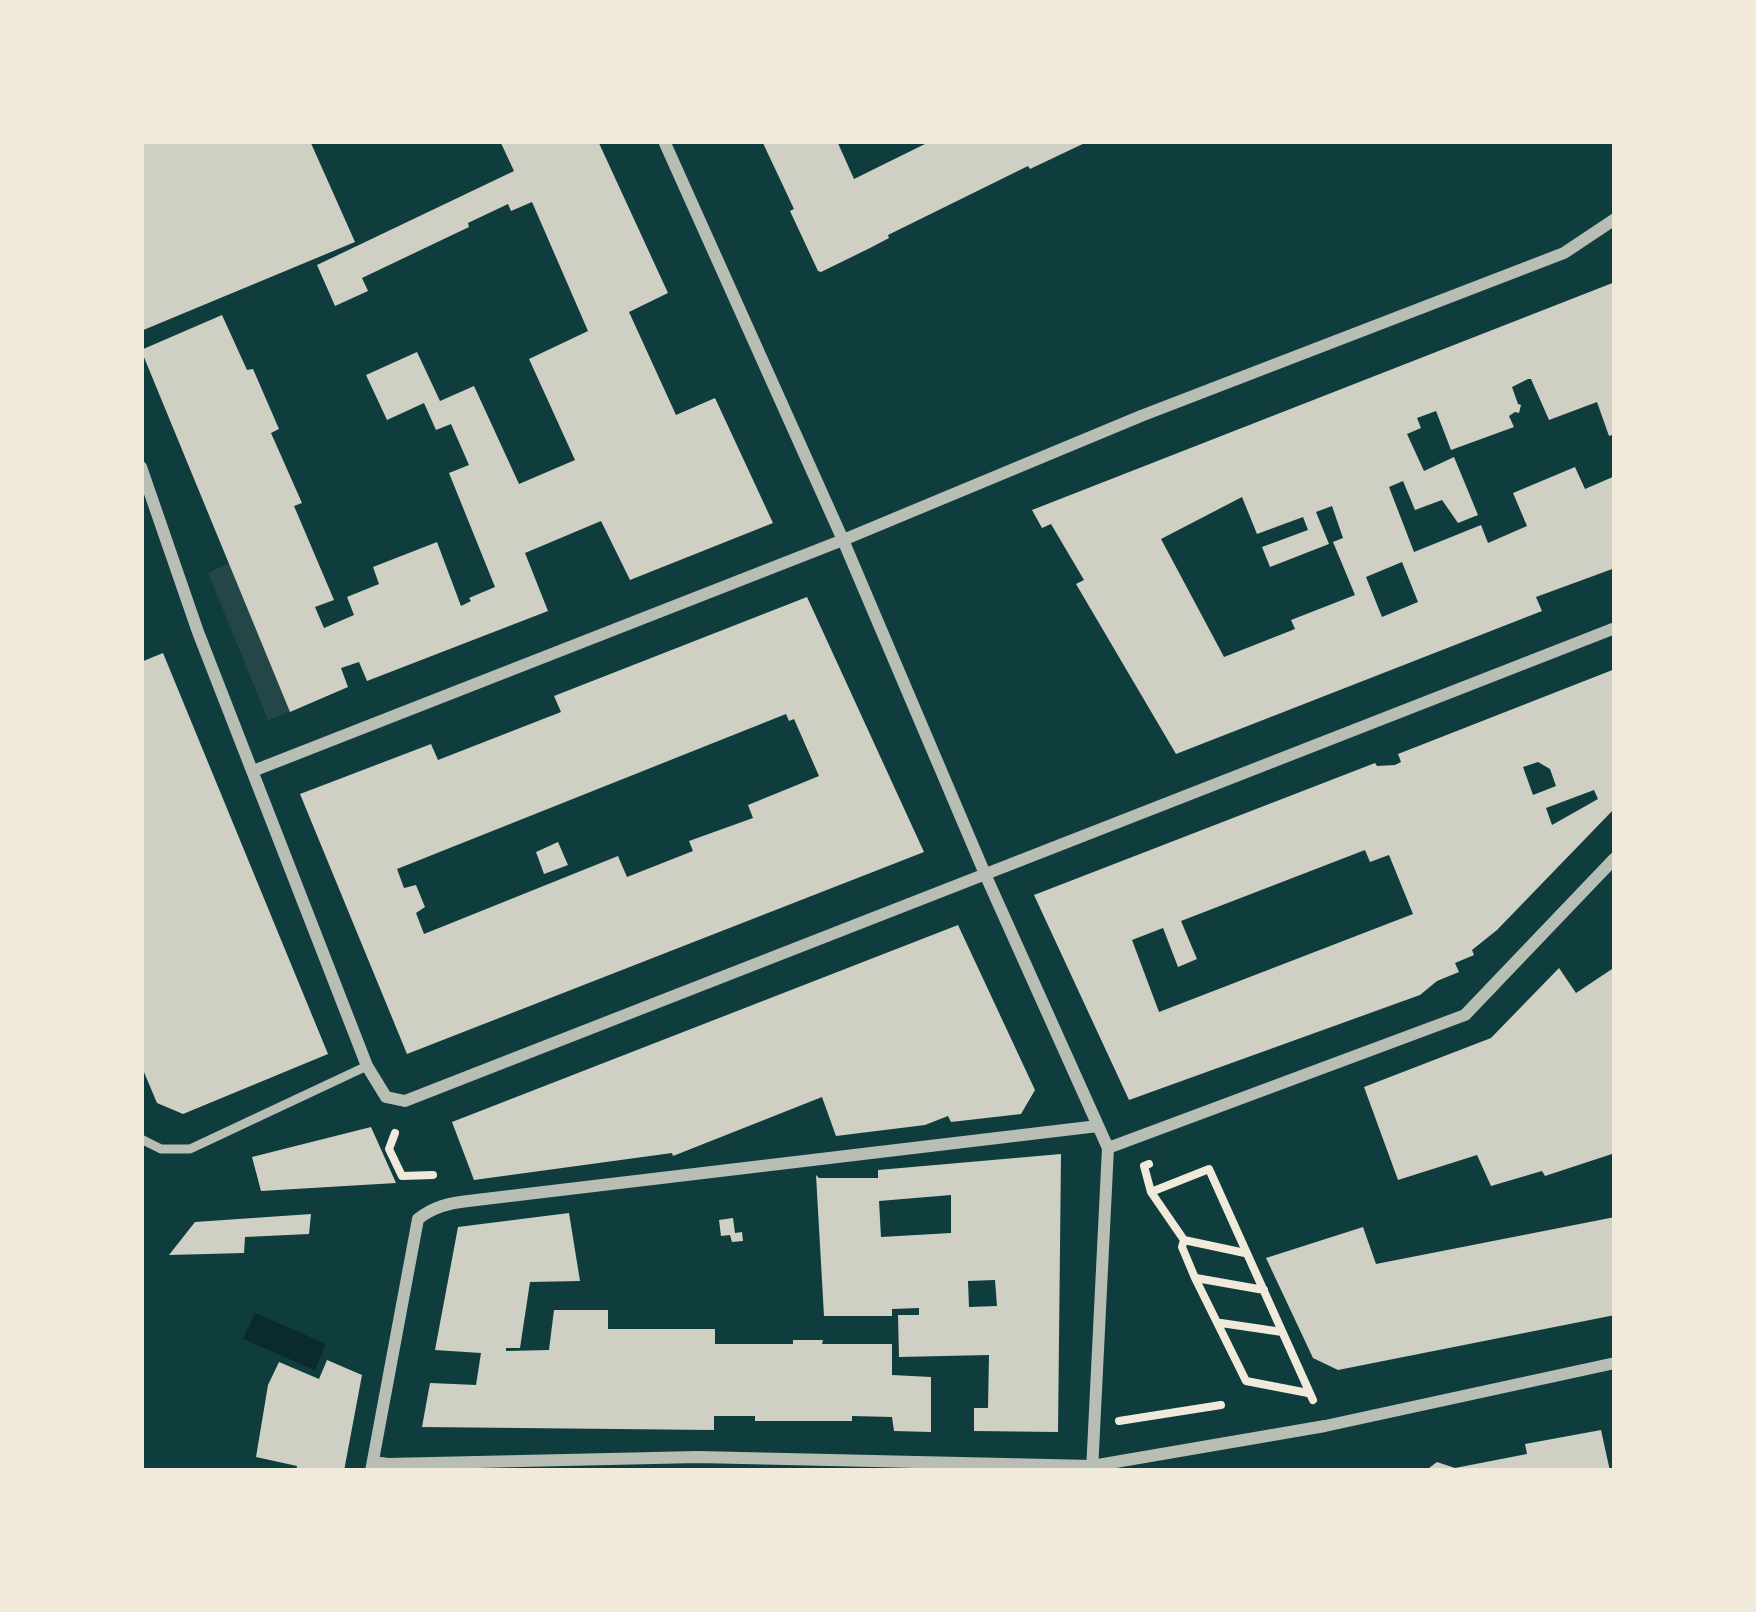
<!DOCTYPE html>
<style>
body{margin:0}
#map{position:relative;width:1756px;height:1612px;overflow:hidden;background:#0f3d3e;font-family:Rubik,sans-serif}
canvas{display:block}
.frame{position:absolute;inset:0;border:144px solid #f1e9da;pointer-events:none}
</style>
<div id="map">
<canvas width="1756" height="1612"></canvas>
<div class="frame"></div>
</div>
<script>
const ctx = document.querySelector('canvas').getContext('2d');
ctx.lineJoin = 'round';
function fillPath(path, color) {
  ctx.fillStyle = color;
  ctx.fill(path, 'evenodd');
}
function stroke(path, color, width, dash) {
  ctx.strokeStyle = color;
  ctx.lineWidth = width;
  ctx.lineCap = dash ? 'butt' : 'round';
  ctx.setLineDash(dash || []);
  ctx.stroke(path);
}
fillPath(new Path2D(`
 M230 563 290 712 268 720 208 573Z`), '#244646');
fillPath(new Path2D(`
 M255 1313 326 1344 315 1370 243 1339Z`), '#0a2a2b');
fillPath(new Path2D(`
 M141 141H310L355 242 141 331Z
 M500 141H598L668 293 629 312 676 415 715 398 773 523 630 580 601 521 525 553 548 611 367 681 359 662 341 668 348 687 290 712 141 350 222 315 247 370 253 369 279 429 271 433 302 503 294 506 334 600 315 607 324 628 354 615 347 597 379 584 373 567 437 542 461 606 471 601 469 598 495 587 449 473 469 465 451 424 436 430 424 403 387 420 366 375 417 352 440 401 474 386 519 484 575 460 529 359 588 331 532 202 511 211 508 204 468 223 469 227 362 278 368 291 335 306 317 265 514 171Z
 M762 141H837L854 179 931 141H1089L1030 169 1028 166 888 235 889 238 870 248 821 272 818 271 790 211 794 209Z
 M1615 282V434L1609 436 1597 402 1549 420 1531 379H1528L1512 387 1518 404 1521 405 1519 413 1515 412 1509 416 1514 427 1451 450 1436 411 1417 418 1421 428 1407 434 1424 471 1454 457 1478 515 1458 523 1442 500 1415 510 1403 481 1389 487 1414 552 1481 525 1488 543 1527 526 1513 493 1575 467 1585 489 1615 476V568L1536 597 1542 611 1176 754 1076 584 1084 580 1051 524 1042 528 1032 510ZM1242 497 1257 534 1303 517 1308 530 1262 547 1270 567 1329 544 1316 512 1332 506 1343 538 1333 542 1355 595 1291 620 1295 629 1224 657 1161 539ZM1402 562 1418 602 1382 617 1366 577Z
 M807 597 924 852 407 1054 300 794 431 744 438 760 561 712 554 696ZM786 714 789 721 794 719 819 776 748 805 753 818 689 841 693 851 627 877 618 856 424 934 416 913 425 907 416 885 404 888 397 869Z
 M163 653 328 1054 183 1114 157 1103 141 1065V662Z
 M1615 669V808L1497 930 1472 950 1474 955 1455 963 1459 972 1437 981 1420 995 1129 1100 1034 895 1375 763 1377 766 1395 765 1401 762 1398 754ZM1538 762 1550 769 1556 786 1533 795 1523 767ZM1594 790 1598 799 1552 825 1546 808ZM1365 850 1370 862 1389 855 1413 914 1159 1012 1132 940 1163 928 1178 967 1197 959 1181 921Z
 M558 842 568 865 544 874 536 852Z
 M958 925 1035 1090 1021 1114 951 1122 948 1116 925 1125 836 1136 822 1097 673 1156 672 1153 474 1180 452 1122Z
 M1615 967V1153L1545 1176 1542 1171 1491 1186 1477 1155 1398 1180 1364 1087 1491 1038 1559 968 1576 993Z
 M371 1127 396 1183 261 1191 252 1157Z
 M1061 1154 1058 1432 974 1431V1408H988L989 1355 899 1357 898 1315H919V1308L892 1309V1316H824L816 1175 819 1178H878V1170ZM951 1195V1233L881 1237 879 1201ZM995 1280 997 1306 969 1307 968 1281Z
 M569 1213 580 1281 530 1282 520 1348H506V1351L549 1350 554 1310H608V1329H715V1344H793V1340H823L822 1344H892V1375L931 1377V1432L894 1431 892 1417 852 1416V1421H755V1416H714V1430L422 1427 430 1383 476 1385 481 1353 435 1350 458 1227Z
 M311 1214 309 1234 245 1237 244 1253 169 1255 195 1222Z
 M1615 1217V1315L1338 1370 1313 1358 1266 1258 1363 1227 1376 1264Z
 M733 1218 735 1233 742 1232 743 1241 732 1242 730 1235 721 1236 719 1220Z
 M327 1360 362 1375 344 1471H296L297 1466 256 1457 268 1385 279 1362 319 1379Z
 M1601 1430 1610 1471H1425L1437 1462 1455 1468 1527 1454 1525 1444Z`), '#cfcfc3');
stroke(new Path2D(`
 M395 1133 389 1149 402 1176 433 1175
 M1149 1164 1144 1166 1151 1192 1184 1240 1182 1247 1195 1278 1246 1381 1308 1393
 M1151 1192 1209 1169 1313 1400
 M1184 1240 1245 1253
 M1196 1278 1264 1290
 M1221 1323 1282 1332
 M1119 1421 1221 1405`), '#f1e9da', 8);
stroke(new Path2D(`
 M141 1139 161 1149H190L367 1066`), '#b8beb3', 9);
stroke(new Path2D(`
 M664 141 843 540 985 874 1108 1148 1092 1471
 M141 467 198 632 367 1066 386 1097 405 1101 1615 628
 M253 771 843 540 1141 416 1564 253 1615 219
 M1108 1148 1465 1015 1615 858
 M373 1462 388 1464 698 1457 1092 1466 1325 1426 1615 1363
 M371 1471 418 1219C433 1207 449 1203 468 1201L1098 1126`), '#b8beb3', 12);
</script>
